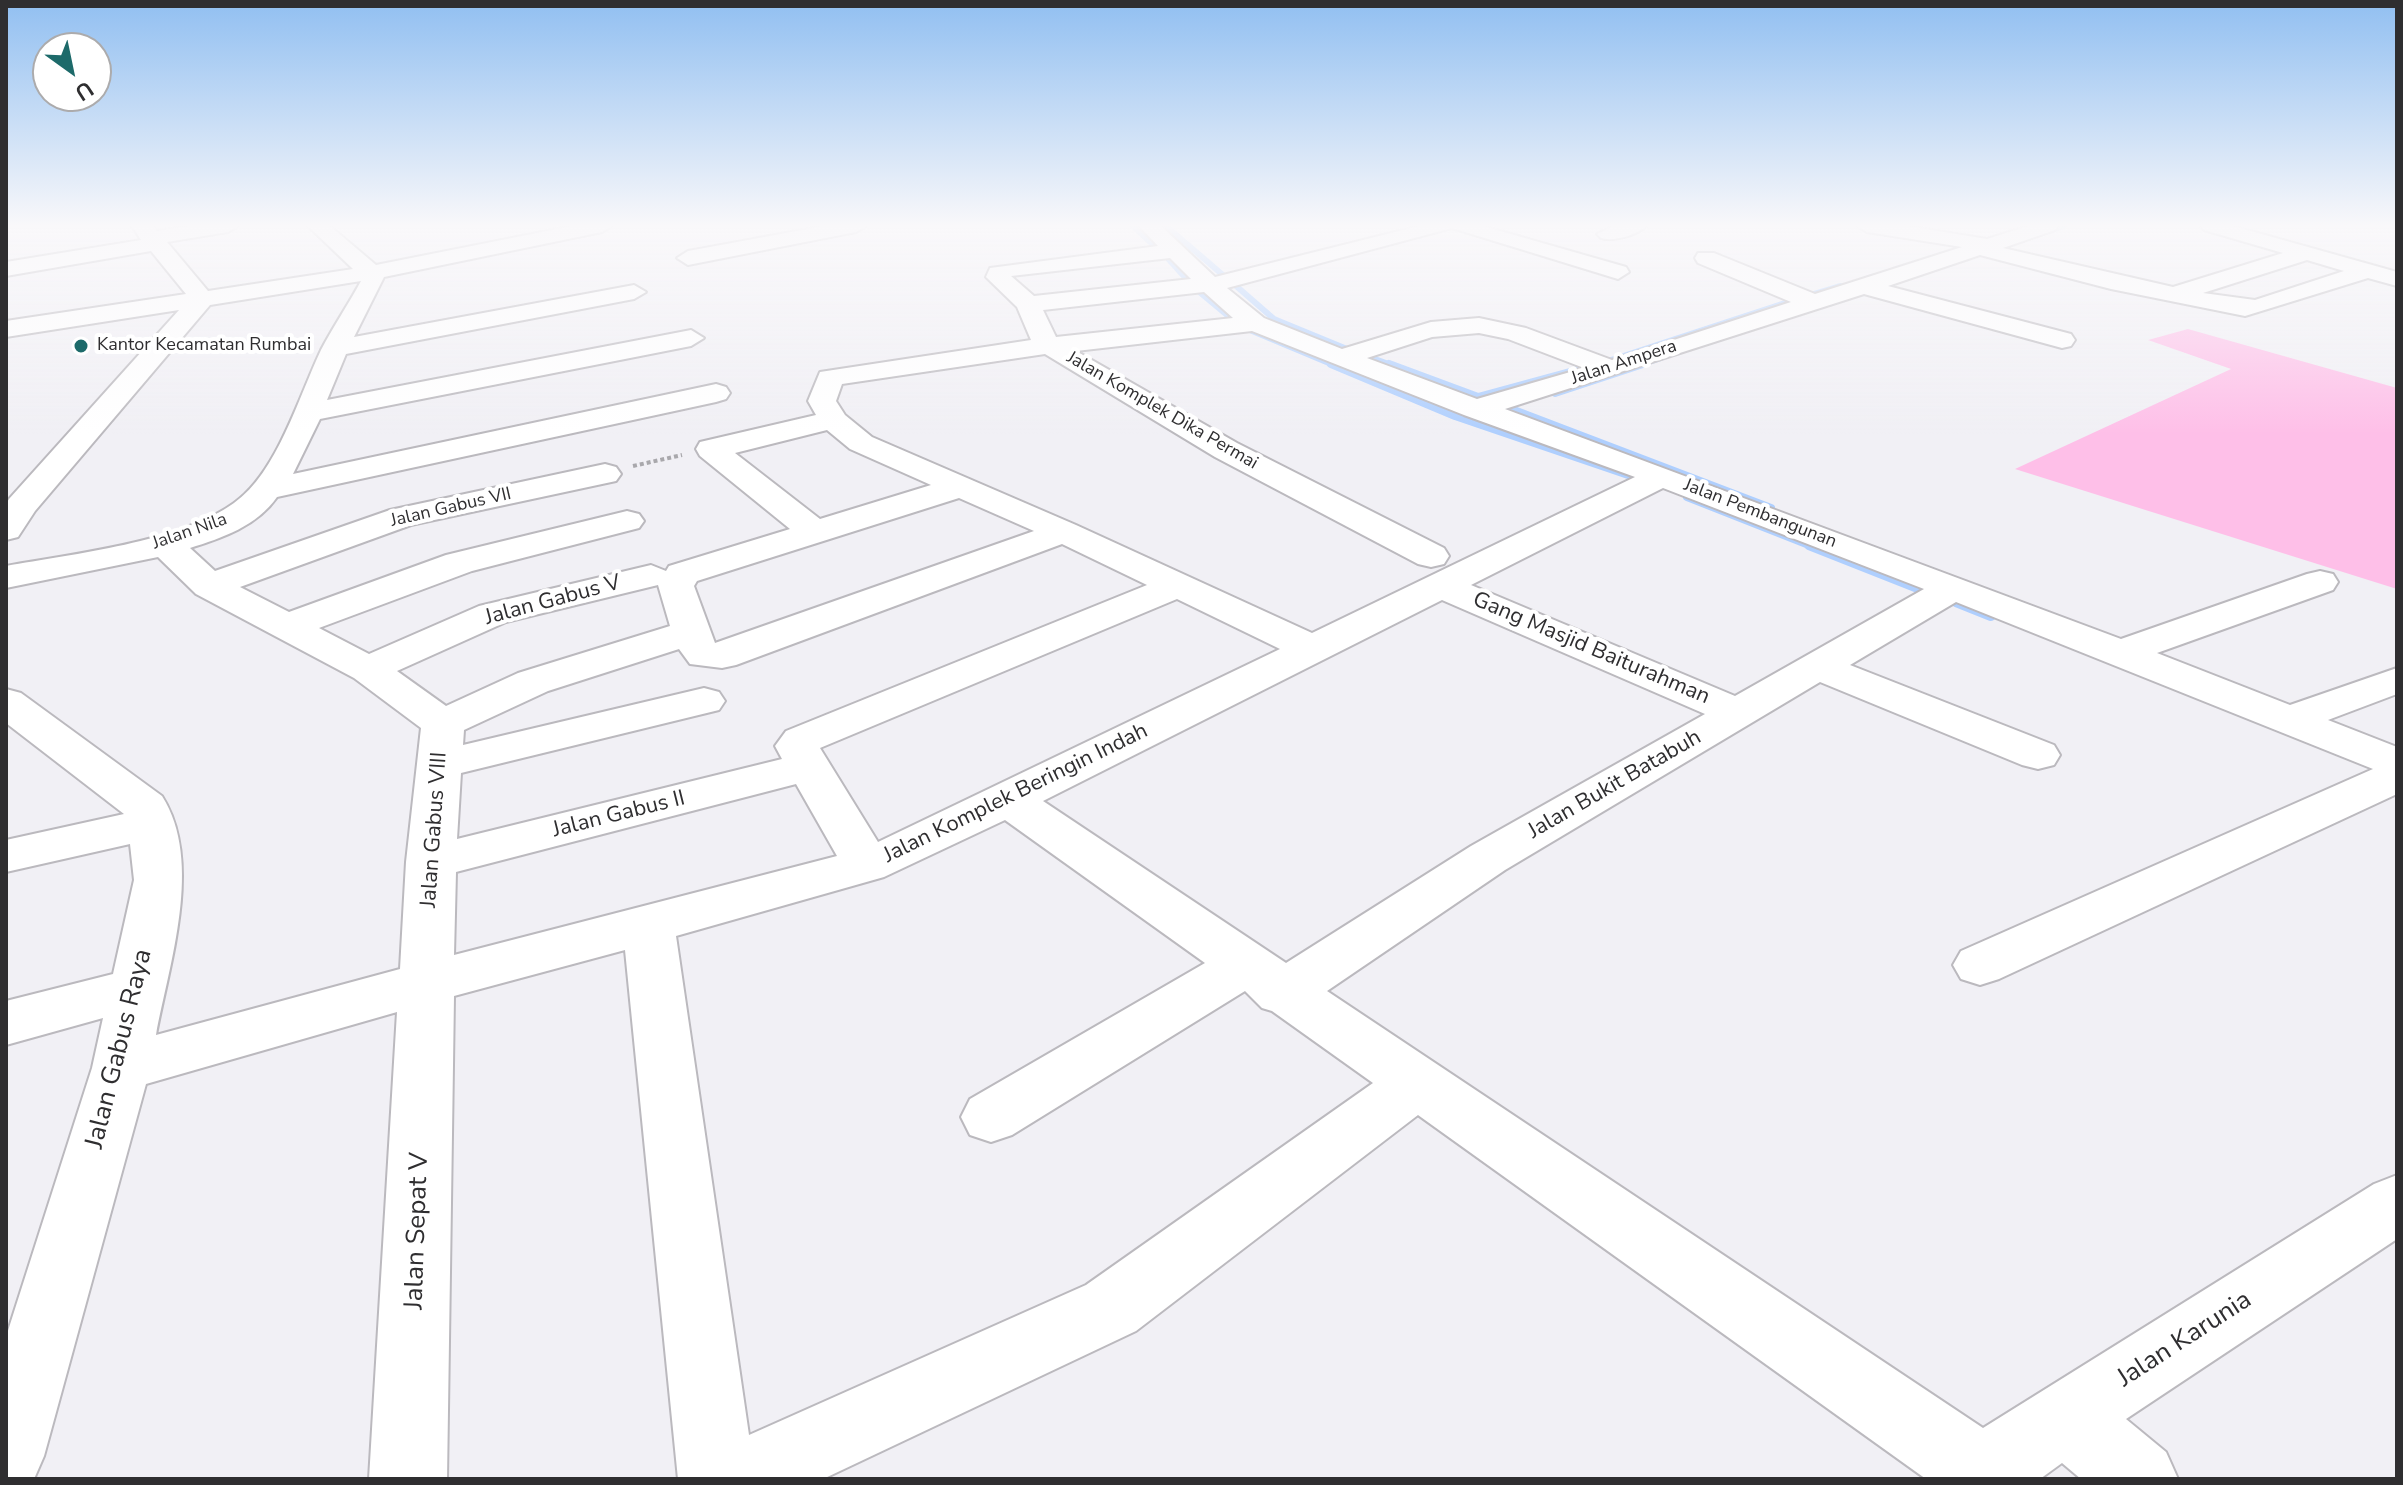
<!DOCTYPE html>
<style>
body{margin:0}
#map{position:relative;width:2403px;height:1485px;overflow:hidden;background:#f1f0f5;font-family:"Nunito Sans",sans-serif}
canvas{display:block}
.frame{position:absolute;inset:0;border:8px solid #2f2e30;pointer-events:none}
.north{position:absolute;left:32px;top:32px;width:80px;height:80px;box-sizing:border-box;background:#fff;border:2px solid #acabac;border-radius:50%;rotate:147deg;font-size:22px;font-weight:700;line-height:32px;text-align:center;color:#2f2e30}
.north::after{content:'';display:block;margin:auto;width:28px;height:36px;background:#1d6a6a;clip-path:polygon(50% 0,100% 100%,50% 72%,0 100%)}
</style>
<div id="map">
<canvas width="2403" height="1485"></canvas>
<div class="frame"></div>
<div class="north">U</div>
</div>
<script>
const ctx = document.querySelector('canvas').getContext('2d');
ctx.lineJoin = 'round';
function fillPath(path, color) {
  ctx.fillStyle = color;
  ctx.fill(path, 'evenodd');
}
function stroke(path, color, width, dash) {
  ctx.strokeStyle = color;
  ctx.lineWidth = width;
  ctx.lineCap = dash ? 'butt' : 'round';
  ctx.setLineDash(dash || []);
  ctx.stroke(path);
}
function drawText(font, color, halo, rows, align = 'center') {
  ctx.font = font + ' "Nunito Sans",sans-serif';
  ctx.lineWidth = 8;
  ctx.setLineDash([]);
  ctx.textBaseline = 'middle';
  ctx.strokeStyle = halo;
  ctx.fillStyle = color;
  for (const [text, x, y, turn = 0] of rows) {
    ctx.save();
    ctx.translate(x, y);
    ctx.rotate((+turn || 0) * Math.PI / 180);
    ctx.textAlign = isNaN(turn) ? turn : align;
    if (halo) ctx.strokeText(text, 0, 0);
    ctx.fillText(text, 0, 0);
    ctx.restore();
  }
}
fillPath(new Path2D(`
 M2188 329 2397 388V589L2015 469 2231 369 2148 340Z`), '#febfe8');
stroke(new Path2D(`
 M1133 226 1160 251
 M1166 226 1224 276
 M2042 233 2064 226
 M1163 253 1191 284
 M1235 285 1274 319 1347 349
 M1197 290 1233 320
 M1807 296 1840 286
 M1245 328 1336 366
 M1364 355 1394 366
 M1605 362 1794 300
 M1637 366 1661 358`), '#afcffe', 6);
stroke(new Path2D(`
 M1331 364 1455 416 1634 477
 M1389 364 1478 397 1588 367
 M1555 393 1643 364
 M1506 407 1771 508
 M1687 497 1814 547`), '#afcffe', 8);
stroke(new Path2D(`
 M1809 545 1928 592
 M1956 602 1991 616`), '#afcffe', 10);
const minor = new Path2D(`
 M132 226H153L157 231 189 226H238L228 232 167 242 208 291 353 269 308 226H330L376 265 572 226H612L602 232 384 277 354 337 634 285 646 292 634 299 346 354 327 400 691 330 704 338 691 346 320 419 293 474 716 384 726 387 730 393 726 399 716 402 277 497C257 526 222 538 190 548L215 571 390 510 605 464 616 467 621 474 616 481 411 525 240 587 289 612 446 555 627 511 639 514 644 521 639 528 472 571 319 628 369 654 479 606 651 565 666 571 669 566 790 529 700 456 696 449 700 442 816 415 808 401 820 372 1031 340 1017 307 986 277 990 268 1158 246 1139 226H1161L1215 277 1419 226H1483L1626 267 1629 272 1618 279 1452 228 1227 288 1264 318 1342 349 1431 322 1479 318 1526 328 1612 360 1791 302 1698 263 1695 258 1698 253H1714L1815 294 1962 247 1867 232 1857 226H1907L1987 239 2028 226H2058L2055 230 2003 248 2173 287 2283 253 2204 230 2201 226H2233L2397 272V286L2368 278 2245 316 2111 289 1980 255 1888 286 2071 334 2075 340 2071 346 2062 348 1864 294 1505 409 2121 639 2307 574 2320 571 2333 574 2338 582 2333 590 2157 653 2290 705 2397 668V694L2328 720 2397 747V794L1999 979 1980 985 1961 979 1953 965 1961 951 2373 769 1956 602 1850 665 2054 745 2060 755 2054 765 2038 769 2022 765 1820 682 1505 870 1327 991 1983 1428 2374 1184 2397 1175V1239L2126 1419 2166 1452 2178 1479H2081L2062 1463 2040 1479H1926L1418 1115 1136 1331 823 1479H678L625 950 454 996 447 1479H369L397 1012 146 1084 44 1456 34 1479H6V1337L92 1068 103 1018 6 1045V1001L113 974 134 880 130 844 6 872V840L124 814 6 723V689L21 693 162 796C204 862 169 964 156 1035L400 969 406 862 421 728 354 678 196 594 158 557 6 588V566C73 554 180 542 234 503 277 473 299 396 321 350 333 327 348 305 361 281L210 305 35 511 18 537 6 540V504L9 499 179 310 6 337V321L186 294 151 251 6 276V262L141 240ZM1170 258 1191 279 1034 296 1011 276ZM2307 260 2344 271 2255 300 2203 293ZM1204 292 1233 318 1056 337 1043 310ZM1252 331 1464 415 1635 477 1312 633 1076 525 872 437 845 415 836 401 842 384 1045 354 1215 457 1418 564 1431 567 1444 564 1449 556 1444 548 1237 443 1076 351ZM1479 333 1508 339 1584 368 1477 399 1367 358 1432 337ZM827 430 850 449 931 485 820 519 735 453ZM1663 488 1924 589 1735 696 1471 585ZM959 498 1034 531 715 643 694 586 697 581ZM1062 544 1147 585 786 731 775 746 782 759 457 839 461 773 719 710 725 701 719 692 704 688 463 745 464 730 548 691 679 649 690 664 722 668 736 665ZM658 585 670 626 518 673 446 706 397 671 506 622ZM1177 599 1280 649 878 842 820 748ZM1442 600 1705 714 1471 846 1286 963 1043 801ZM796 784 837 856 454 955 456 872ZM1005 820 1205 963 970 1099 961 1117 970 1135 991 1142 1012 1135 1245 991 1262 1008 1272 1011 1373 1083 1086 1285 749 1435 676 936 884 877Z
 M824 226H866L856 232 688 265 677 258 688 251Z
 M1614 226H1646C1637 235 1614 242 1601 238L1597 234Z`);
stroke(minor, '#bbb9be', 4);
stroke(new Path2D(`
 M633 466 682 455`), '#a9a8ac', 4, [4, 3]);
fillPath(minor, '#fff');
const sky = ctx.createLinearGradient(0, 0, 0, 434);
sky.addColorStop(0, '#91bff1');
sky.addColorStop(0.52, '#f9f8fa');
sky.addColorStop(1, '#f9f8fa00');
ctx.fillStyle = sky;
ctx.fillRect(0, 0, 2403, 434);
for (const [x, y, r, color] of [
 [81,346,8,"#1d6a6a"]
]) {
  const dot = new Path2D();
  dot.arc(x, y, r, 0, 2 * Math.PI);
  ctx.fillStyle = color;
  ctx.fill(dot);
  stroke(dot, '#fff', 3);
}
drawText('18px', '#2f2e30', '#fff', [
 ["Kantor Kecamatan Rumbai",97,346]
], 'left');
drawText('18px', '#2f2e30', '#fff', [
 ["Jalan Ampera",1624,363,-18],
 ["Jalan Komplek Dika Permai",1162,411,30],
 ["Jalan Gabus VII",451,508,-13],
 ["Jalan Pembangunan",1760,514,21],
 ["Jalan Nila",190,532,-19]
]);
drawText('22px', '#2f2e30', '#fff', [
 ["Jalan Gabus V",553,601,-15],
 ["Gang Masjid Baiturahman",1591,649,23],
 ["Jalan Bukit Batabuh",1615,785,-30],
 ["Jalan Komplek Beringin Indah",1016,794,-26],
 ["Jalan Gabus II",619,815,-14],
 ["Jalan Gabus VIII",435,830,-86]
]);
drawText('26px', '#2f2e30', '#fff', [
 ["Jalan Gabus Raya",120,1049,-76],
 ["Jalan Sepat V",418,1231,-88],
 ["Jalan Karunia",2185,1340,-33]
]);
</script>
